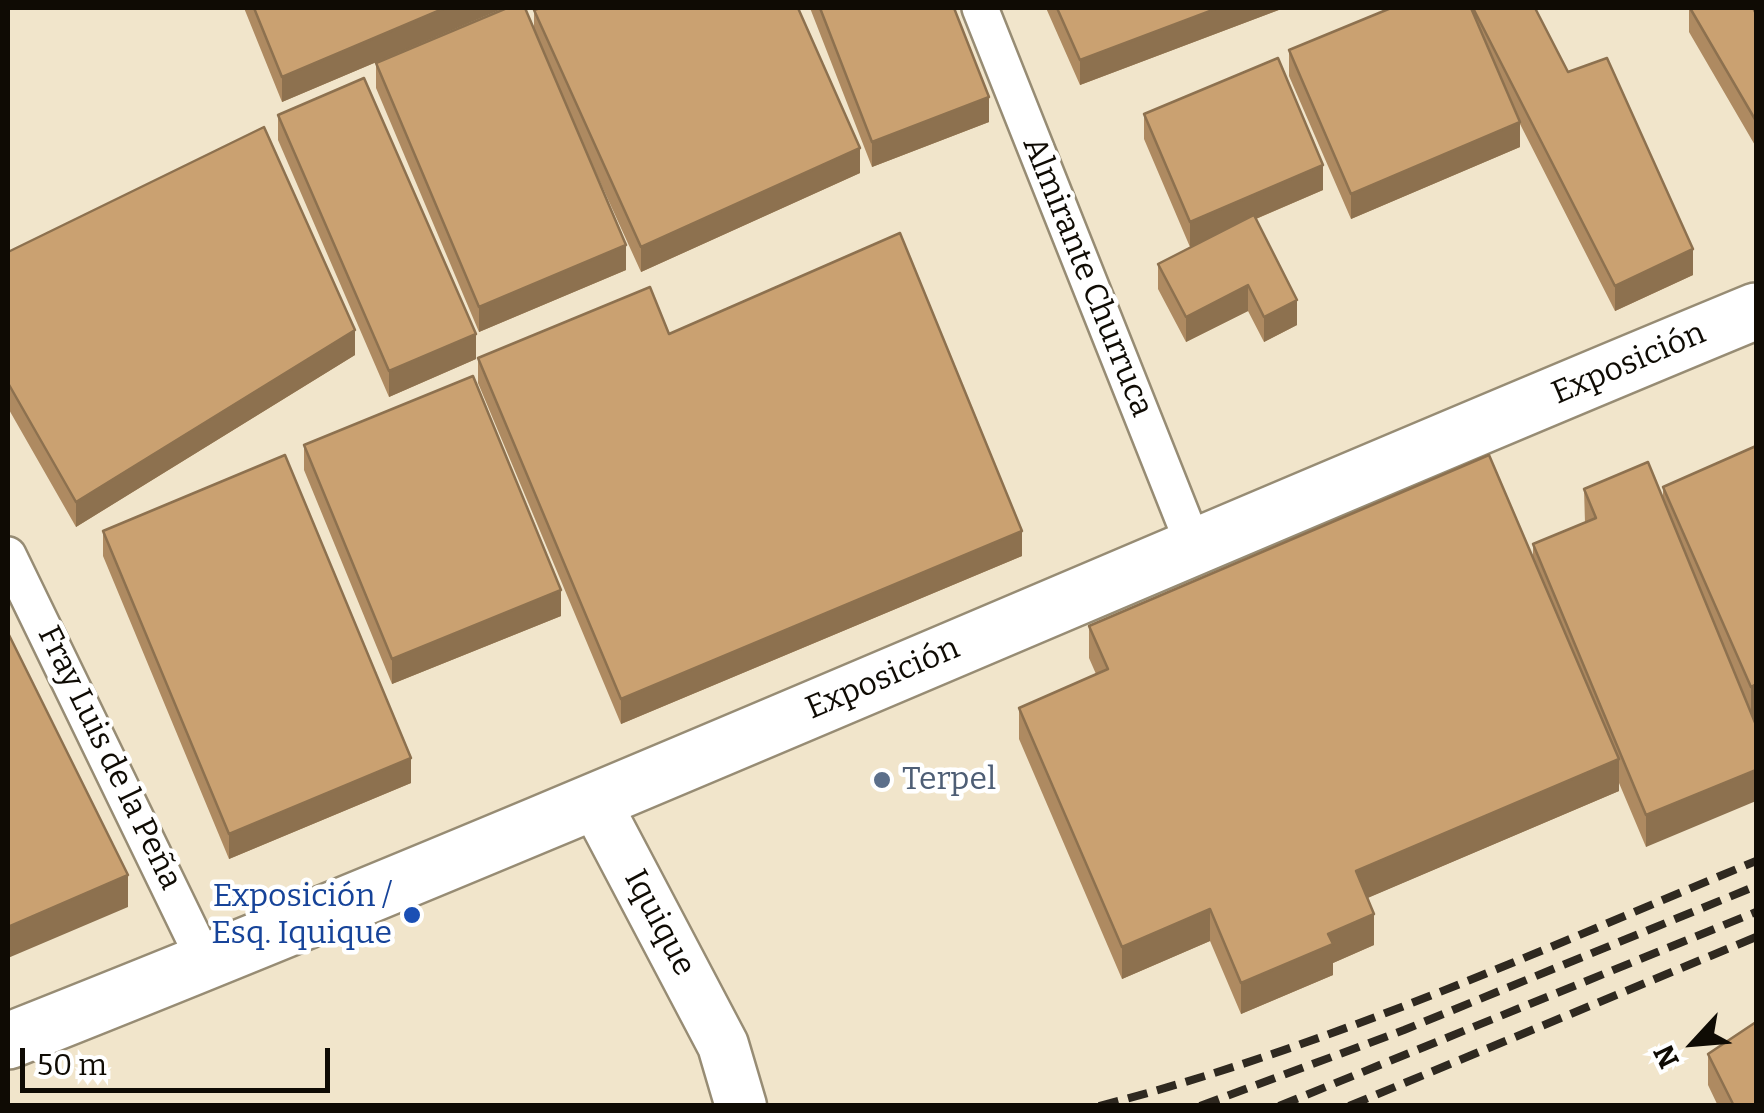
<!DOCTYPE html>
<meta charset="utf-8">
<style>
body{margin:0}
#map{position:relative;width:1764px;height:1113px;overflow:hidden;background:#f1e5cb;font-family:Bitter,serif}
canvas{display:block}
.frame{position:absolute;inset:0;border:10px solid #0f0b04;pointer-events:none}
.north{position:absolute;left:1644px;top:993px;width:100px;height:100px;-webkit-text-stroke:8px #fff;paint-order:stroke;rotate:244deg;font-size:28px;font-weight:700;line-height:40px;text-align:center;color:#0f0b04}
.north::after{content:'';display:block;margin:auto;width:35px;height:45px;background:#0f0b04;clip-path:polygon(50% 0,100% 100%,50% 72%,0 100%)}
.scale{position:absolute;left:20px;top:1048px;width:310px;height:45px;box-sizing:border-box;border:5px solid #0f0b04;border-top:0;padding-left:12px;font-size:30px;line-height:35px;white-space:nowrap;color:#0f0b04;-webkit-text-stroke:8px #fff;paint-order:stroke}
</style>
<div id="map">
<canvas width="1764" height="1113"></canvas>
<div class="frame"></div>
<div class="north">N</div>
<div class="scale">50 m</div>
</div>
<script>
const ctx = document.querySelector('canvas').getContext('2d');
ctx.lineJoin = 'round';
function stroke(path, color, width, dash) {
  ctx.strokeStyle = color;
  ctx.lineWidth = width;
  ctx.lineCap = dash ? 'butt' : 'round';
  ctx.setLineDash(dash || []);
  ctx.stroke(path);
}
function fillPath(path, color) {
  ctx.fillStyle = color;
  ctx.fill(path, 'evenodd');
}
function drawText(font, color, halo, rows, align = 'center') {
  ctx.font = font + ' Bitter,serif';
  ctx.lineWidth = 9;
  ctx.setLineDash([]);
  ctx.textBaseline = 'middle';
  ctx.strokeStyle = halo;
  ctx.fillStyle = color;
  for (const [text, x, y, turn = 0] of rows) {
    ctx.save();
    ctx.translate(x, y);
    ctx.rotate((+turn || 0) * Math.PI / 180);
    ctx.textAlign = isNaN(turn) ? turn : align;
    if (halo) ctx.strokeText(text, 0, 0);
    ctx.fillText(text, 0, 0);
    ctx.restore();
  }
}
const street = new Path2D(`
 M980 8 1194 546
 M8 555 206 963`);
const secondary = new Path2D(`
 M595 802 723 1045 741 1106`);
const primary = new Path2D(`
 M8 1041C595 809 1172 552 1756 311`);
stroke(street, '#978c74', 40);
stroke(secondary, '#978c74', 55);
stroke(primary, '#978c74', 60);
stroke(street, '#fff', 35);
stroke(secondary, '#fff', 50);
stroke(primary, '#fff', 55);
stroke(new Path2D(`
 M1099 1106C1326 1048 1541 950 1756 861
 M1200 1106 1404 1030 1756 886
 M1279 1106 1756 912
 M1349 1106 1756 937`), '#2f2920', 8, [20, 10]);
fillPath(new Path2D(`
 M244 8H504L282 102Z
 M810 8H954L989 122 872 167Z
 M1046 8H1284L1080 85Z
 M1391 8H1535L1568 72 1693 275 1615 311 1520 124V147L1351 219 1289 76V50Z
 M1689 8H1756V147L1689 32Z
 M534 10 860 173 641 272 581 140 626 270 479 332 376 88V63L534 29Z
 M1144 114 1323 190 1256 219 1297 325 1264 342 1248 311 1186 342 1158 289V264L1190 247 1144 139Z
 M278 115 476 359 389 397 278 140Z
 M8 252 355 355 76 527 8 408Z
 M669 334 1022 556 621 724 478 383V358Z
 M304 445 561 616 392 684 304 470Z
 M1756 446V716L1753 717 1646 847 1619 783V791L1367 898 1374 945 1333 963V975L1241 1014 1210 941 1122 979 1019 739V708L1096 674 1089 658V626L1533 559V544L1585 523 1584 489 1663 499V487Z
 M103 531 411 783 229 859 103 556Z
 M1708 1054 1756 1106H1718L1708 1085Z`), '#ae8a61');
fillPath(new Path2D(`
 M445 8H504L282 102V77Z
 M1218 8H1284L1080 85V60Z
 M989 97V122L872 167V142Z
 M1520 122V147L1351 219V194Z
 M860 148V173L641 272V247Z
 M1323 165V190L1190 247V222Z
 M626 245V270L479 332V307Z
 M1693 249V275L1615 311V286Z
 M1248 285V311L1186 342V317Z
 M1297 300V325L1264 342V317Z
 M355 330V355L76 527V502Z
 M476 334V359L389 397V371Z
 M1022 531V556L621 724V699Z
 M561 590V616L392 684V659Z
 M1756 684V716L1751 718V687Z
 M411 758V783L229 859V834Z
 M1619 759V791L1356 903V871Z
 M1756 770V801L1646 847V815Z
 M128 875V907L8 958V927Z
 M1210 909V941L1122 979V947Z
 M1374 914V945L1333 963V975L1241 1014V983L1328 934Z`), '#8d714f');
const building = new Path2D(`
 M254 8H445L282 77Z
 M507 8H525L626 245 479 307 376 63Z
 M540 8H798L860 148 641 247 534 10Z
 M820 8H954L989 97 872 142Z
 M1057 8H1218L1080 60Z
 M1391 8H1471L1520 122 1351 194 1289 50Z
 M1473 8H1535L1568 72 1607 58 1693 249 1615 286Z
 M1690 8H1753L1756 14V121Z
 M1278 58 1323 165 1190 222 1144 114Z
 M364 78 476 334 389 371 278 115Z
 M264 127 355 330 76 502 8 383V252Z
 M1254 215 1297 300 1264 317 1248 285 1186 317 1158 264Z
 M900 233 1022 531 621 699 478 358 650 287 669 334Z
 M473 376 561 590 392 659 304 445Z
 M1756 446V684L1751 687 1663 487Z
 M285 455 411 758 229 834 103 531Z
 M1489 455 1619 759 1356 871 1374 914 1328 934 1333 944 1241 983 1210 909 1122 947 1019 708 1108 669 1089 626Z
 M1648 462 1756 725V770L1646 815 1533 544 1596 518 1584 489Z
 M8 633 128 875 8 927Z
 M1756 1022V1106H1734L1708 1054Z`);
fillPath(building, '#caa171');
stroke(building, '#8d714f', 2.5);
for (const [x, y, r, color] of [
 [882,780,10,"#5c6f8a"],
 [412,915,10,"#1a4fb4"]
]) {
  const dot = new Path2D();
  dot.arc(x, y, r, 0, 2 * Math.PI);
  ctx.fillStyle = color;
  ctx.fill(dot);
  stroke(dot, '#fff', 4);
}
drawText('32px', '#0f0b04', '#fff', [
 ["Almirante Churruca",1087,277,68],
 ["Exposición",1629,364,-23],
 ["Exposición",883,679,-23],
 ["Fray Luis de la Peña",109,758,64],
 ["Iquique",659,923,62]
]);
drawText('32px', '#4e5e75', '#fff', [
 ["Terpel",902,780]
], 'left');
drawText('32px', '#164399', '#fff', [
 ["Exposición /",392,897],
 ["Esq. Iquique",392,934]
], 'right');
</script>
